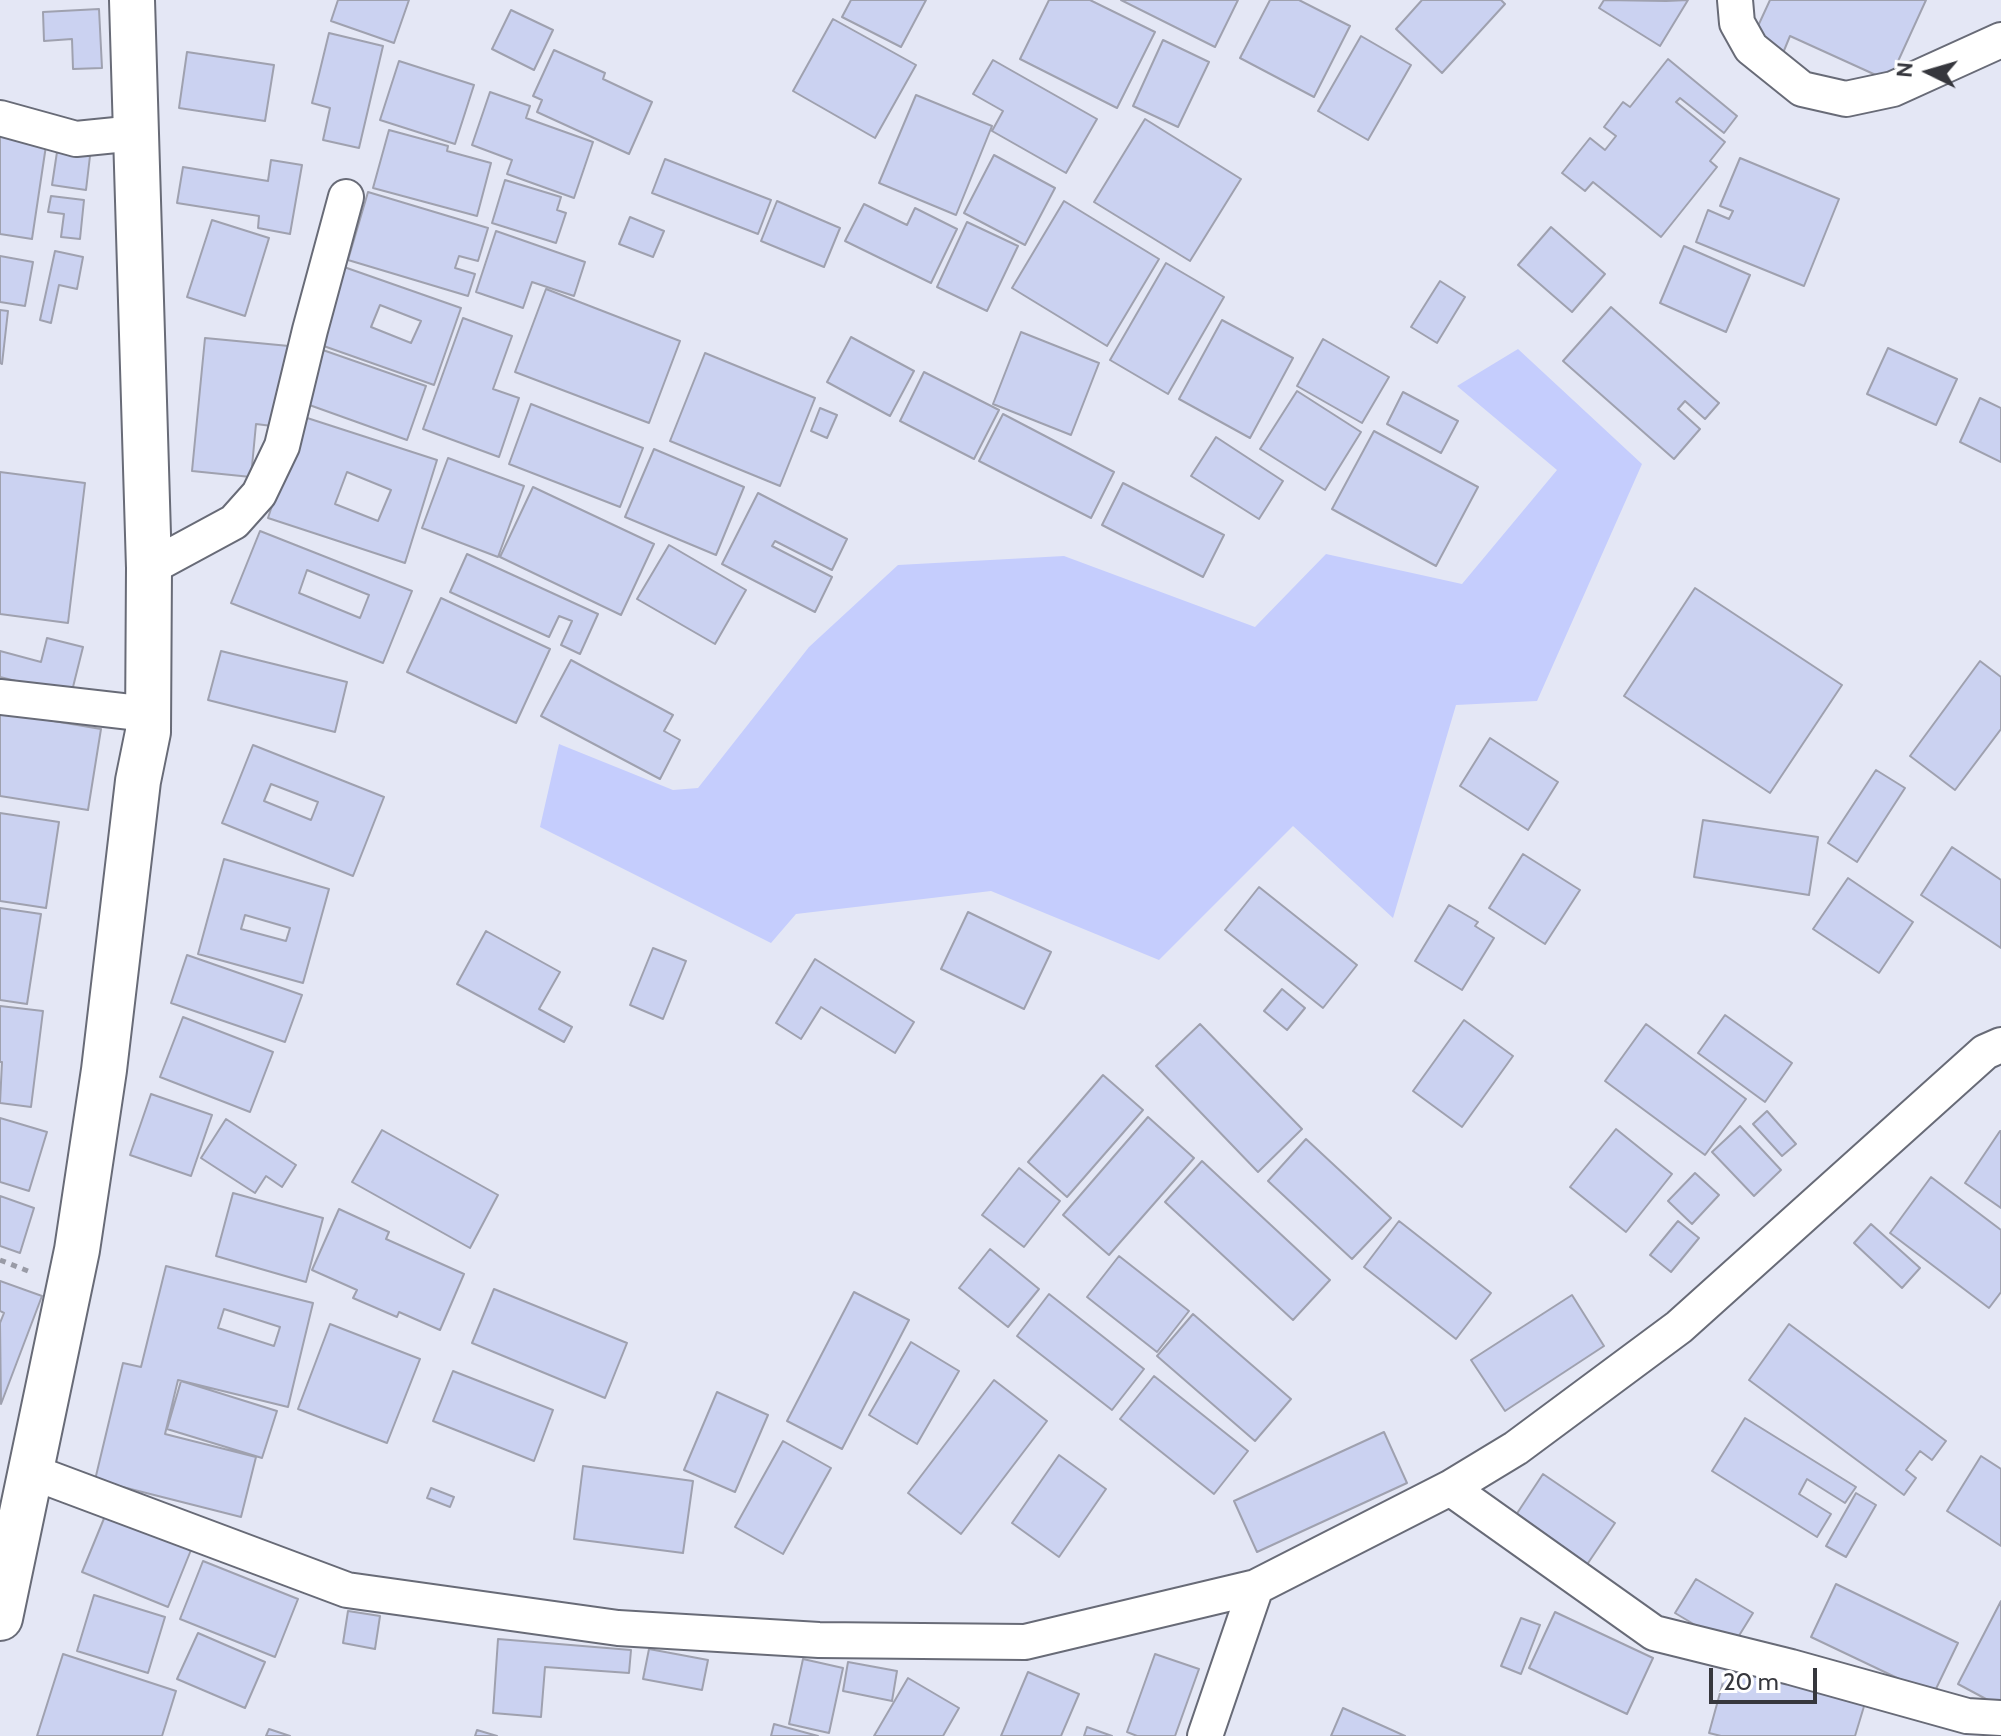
<!DOCTYPE html>
<style>
body{margin:0}
#map{position:relative;width:2001px;height:1736px;overflow:hidden;background:#e4e7f5;font-family:Cabin,sans-serif}
canvas{display:block}
.north{position:absolute;left:1889px;top:32px;width:80px;height:80px;-webkit-text-stroke:6px #fff;paint-order:stroke;rotate:275deg;font-size:22px;font-weight:700;line-height:32px;text-align:center;color:#36373d}
.north::after{content:'';display:block;margin:auto;width:28px;height:36px;background:#36373d;clip-path:polygon(50% 0,100% 100%,50% 72%,0 100%)}
.scale{position:absolute;left:1709px;top:1668px;width:108px;height:36px;box-sizing:border-box;border:4px solid #36373d;border-top:0;padding-left:10px;font-size:24px;line-height:28px;white-space:nowrap;color:#36373d;-webkit-text-stroke:6px #fff;paint-order:stroke}
</style>
<div id="map">
<canvas width="2001" height="1736"></canvas>
<div class="north">N</div>
<div class="scale">20 m</div>
</div>
<script>
const ctx = document.querySelector('canvas').getContext('2d');
ctx.lineJoin = 'round';
function fillPath(path, color) {
  ctx.fillStyle = color;
  ctx.fill(path, 'evenodd');
}
function stroke(path, color, width, dash) {
  ctx.strokeStyle = color;
  ctx.lineWidth = width;
  ctx.lineCap = dash ? 'butt' : 'round';
  ctx.setLineDash(dash || []);
  ctx.stroke(path);
}
fillPath(new Path2D(`
 M1518 349 1642 464 1537 701 1456 705 1393 918 1293 826 1159 960 991 891 796 914 771 943 540 827 559 744 673 790 698 788 809 647 898 565 1064 556 1255 627 1326 554 1462 584 1557 470 1457 386Z`), '#c5cdfd');
const building = new Path2D(`
 M338 0H409L394 43 331 21Z
 M851 0H926L901 47 842 17Z
 M1049 0H1090L1155 32 1117 108 1020 59Z
 M1121 0H1238L1215 47Z
 M1270 0H1299L1350 26 1314 97 1240 58Z
 M1422 0H1501L1505 4 1442 73 1396 29Z
 M1604 0 1666 1 1688 0 1660 46 1599 8Z
 M1770 0H1926L1889 81 1790 36 1783 53 1752 39Z
 M99 9 102 68 73 69 72 39 44 41 43 12Z
 M511 10 553 30 534 70 492 49Z
 M833 19 916 65 875 138 793 91Z
 M329 33 383 46 359 148 323 140 330 108 312 103Z
 M1361 36 1411 65 1368 140 1318 111Z
 M1163 40 1209 62 1178 127 1133 106Z
 M554 50 605 73 603 79 652 102 629 154 537 112 542 100 533 96Z
 M187 52 274 65 265 121 179 108Z
 M1668 59 1737 116 1724 133 1680 98 1676 102 1725 142 1710 161 1717 167 1661 237 1593 182 1585 191 1562 173 1590 138 1605 150 1616 136 1604 127 1623 102 1630 107Z
 M993 60 1097 119 1066 173 992 131 1003 111 973 94Z
 M399 61 474 85 455 144 380 120Z
 M490 92 530 106 526 118 593 142 574 198 507 174 512 160 472 145Z
 M916 95 992 126 956 215 879 183Z
 M1145 119 1241 179 1190 261 1094 202Z
 M389 130 448 146 447 151 491 163 477 216 373 188Z
 M0 131 47 139 32 239 0 234Z
 M57 152 90 156 86 190 52 185Z
 M994 155 1055 188 1025 245 964 213Z
 M1740 158 1839 199 1804 286 1696 242 1708 210 1729 219 1733 211 1720 206Z
 M665 159 771 200 758 234 652 193Z
 M271 160 302 165 290 234 258 228 259 216 177 203 183 167 268 181Z
 M505 180 561 197 557 210 566 213 556 243 492 223Z
 M368 192 488 228 478 261 459 256 455 268 475 274 468 296 348 260Z
 M51 196 84 200 80 239 61 237 64 214 48 212Z
 M777 201 840 228 824 267 761 241Z
 M1064 201 1159 259 1107 346 1012 288Z
 M864 204 907 225 915 208 957 229 931 283 845 241Z
 M630 217 664 231 653 257 619 244Z
 M212 220 269 238 245 316 187 297Z
 M967 222 1018 246 987 311 937 287Z
 M1551 227 1605 274 1572 312 1518 265Z
 M496 231 585 262 574 296 532 282 523 308 476 292Z
 M1684 246 1750 275 1726 332 1660 303Z
 M55 251 83 257 77 289 59 285 51 323 40 320Z
 M0 256 33 262 25 306 0 302Z
 M1166 263 1224 297 1168 394 1110 360Z
 M344 267 461 308 434 385 318 344ZM380 305 421 321 411 343 371 327Z
 M1440 281 1465 297 1437 343 1411 327Z
 M546 289 680 341 649 423 515 372Z
 M1611 307 1719 403 1705 419 1685 401 1678 409 1700 429 1674 459 1563 361Z
 M0 310 8 311 2 364 0 363Z
 M463 318 512 336 493 389 519 398 499 457 423 429Z
 M1222 320 1293 358 1250 438 1179 399Z
 M1021 332 1099 363 1071 435 993 404Z
 M851 337 914 371 890 416 827 382Z
 M205 338 289 346 280 427 256 424 251 477 192 471Z
 M1323 339 1389 377 1362 423 1297 386Z
 M1888 348 1957 379 1936 425 1867 394Z
 M320 349 426 386 407 440 301 402Z
 M705 353 815 398 780 486 670 441Z
 M924 372 999 410 974 459 900 421Z
 M1297 391 1361 432 1325 490 1260 449Z
 M1403 392 1458 421 1441 453 1387 424Z
 M1980 398 2001 408V462L1960 442Z
 M531 404 643 448 620 507 509 464Z
 M820 408 837 415 827 438 811 431Z
 M1003 414 1114 472 1091 518 979 461Z
 M301 416 437 460 405 563 268 518ZM347 472 391 490 378 521 335 504Z
 M1374 431 1478 487 1436 566 1332 509Z
 M1216 437 1283 481 1259 519 1191 476Z
 M654 449 744 487 716 555 625 517Z
 M448 458 524 486 498 557 422 528Z
 M0 472 85 483 68 623 0 614Z
 M1123 483 1224 535 1203 577 1102 525Z
 M533 487 654 544 621 615 500 557Z
 M758 493 847 539 832 570 775 541 772 546 832 577 815 612 722 564Z
 M260 531 412 591 383 663 231 603ZM307 570 369 595 360 618 299 593Z
 M669 545 746 590 715 644 637 599Z
 M467 554 598 614 580 654 561 645 572 621 559 616 549 637 450 592Z
 M1695 588 1842 685 1770 793 1624 696Z
 M441 598 550 649 516 723 407 672Z
 M47 638 83 647 71 695 0 677V651L41 662Z
 M221 651 347 682 335 732 208 700Z
 M571 660 673 715 664 731 680 740 660 779 541 716Z
 M1980 661 2001 677V729L1955 790 1910 756Z
 M0 712 101 729 88 810 0 796Z
 M1490 738 1558 782 1528 830 1460 786Z
 M253 745 384 797 353 876 222 823ZM271 784 318 802 311 820 264 801Z
 M1876 770 1905 788 1857 862 1828 843Z
 M0 813 59 822 46 908 0 901Z
 M1703 820 1818 837 1809 895 1694 877Z
 M1952 847 2001 880V948L1921 895Z
 M1523 854 1580 890 1545 944 1489 908Z
 M224 859 329 889 303 983 198 954ZM245 915 290 928 286 941 241 929Z
 M1848 878 1913 922 1879 973 1813 929Z
 M1259 887 1357 965 1323 1008 1225 930Z
 M1449 905 1478 922 1475 926 1494 938 1462 990 1415 961Z
 M0 908 41 914 27 1004 0 1000Z
 M968 912 1051 952 1024 1009 941 969Z
 M486 931 560 972 539 1009 572 1027 564 1042 457 984Z
 M653 948 686 961 663 1019 630 1005Z
 M187 955 302 995 285 1042 171 1003Z
 M815 959 914 1022 895 1053 821 1007 801 1039 776 1023Z
 M1282 989 1305 1008 1287 1030 1264 1011Z
 M0 1006 43 1011 31 1107 0 1103 2 1062H0Z
 M1725 1015 1792 1063 1765 1102 1698 1053Z
 M183 1017 273 1052 250 1112 160 1077Z
 M1464 1020 1513 1056 1462 1127 1413 1091Z
 M1200 1024 1302 1129 1258 1172 1156 1066Z
 M1646 1024 1746 1099 1705 1155 1605 1081Z
 M1103 1075 1143 1110 1067 1197 1028 1162Z
 M151 1094 212 1115 191 1176 130 1155Z
 M1767 1111 1796 1144 1782 1156 1753 1124Z
 M1148 1117 1194 1158 1109 1255 1063 1215Z
 M0 1118 47 1132 29 1191 0 1182Z
 M226 1119 296 1165 282 1187 266 1176 255 1193 201 1158Z
 M1740 1126 1781 1170 1754 1196 1712 1152Z
 M1616 1129 1672 1174 1626 1232 1570 1187Z
 M382 1130 498 1195 470 1248 352 1182Z
 M2000 1131H2001V1208L1965 1183Z
 M1306 1139 1391 1218 1352 1259 1268 1181Z
 M1202 1161 1330 1280 1293 1320 1165 1202Z
 M1019 1168 1060 1201 1024 1247 982 1215Z
 M1695 1173 1719 1195 1692 1224 1668 1201Z
 M1931 1177 2001 1230V1292L1989 1308 1890 1233Z
 M233 1193 323 1218 306 1282 216 1256Z
 M0 1196 34 1208 20 1253 0 1246Z
 M339 1209 389 1232 386 1239 464 1274 440 1330 399 1312 397 1317 353 1298 357 1290 312 1270Z
 M1399 1221 1491 1293 1456 1339 1364 1267Z
 M1678 1221 1699 1238 1671 1272 1650 1255Z
 M1871 1224 1920 1268 1902 1288 1854 1243Z
 M990 1249 1039 1289 1008 1327 959 1288Z
 M1119 1256 1189 1311 1157 1352 1087 1297Z
 M166 1266 313 1303 288 1407 178 1380 165 1434 256 1457 241 1517 95 1480 123 1363 141 1367ZM224 1309 280 1327 274 1346 218 1328Z
 M0 1281 42 1296 1 1404 0 1323 4 1313 0 1311Z
 M494 1289 627 1343 605 1398 472 1343Z
 M854 1292 909 1320 842 1449 787 1421Z
 M1049 1294 1144 1369 1112 1410 1017 1336Z
 M1572 1295 1604 1346 1505 1411 1471 1360Z
 M1193 1314 1291 1399 1255 1441 1157 1356Z
 M330 1324 420 1359 387 1443 298 1409Z
 M1789 1324 1946 1441 1932 1460 1920 1451 1906 1470 1916 1478 1904 1495 1749 1380Z
 M911 1342 959 1371 917 1444 869 1415Z
 M453 1371 553 1410 534 1461 433 1421Z
 M1154 1376 1248 1451 1214 1494 1120 1419Z
 M994 1380 1047 1421 961 1534 908 1493Z
 M181 1381 277 1411 262 1458 167 1429Z
 M717 1392 768 1415 735 1492 684 1470Z
 M1745 1418 1856 1487 1845 1503 1807 1479 1799 1494 1831 1514 1817 1537 1712 1471Z
 M1384 1432 1407 1483 1257 1552 1234 1501Z
 M783 1441 831 1468 783 1554 735 1527Z
 M1059 1455 1106 1489 1059 1557 1012 1523Z
 M1981 1456 2001 1469V1546L1947 1511Z
 M583 1466 693 1481 683 1553 574 1539Z
 M1543 1474 1615 1523 1584 1569 1512 1521Z
 M431 1488 454 1497 450 1507 427 1498Z
 M1856 1493 1876 1505 1846 1557 1826 1546Z
 M105 1516 191 1550 168 1607 82 1572Z
 M203 1561 298 1599 275 1657 180 1619Z
 M1696 1579 1753 1613 1732 1647 1675 1613Z
 M1836 1584 1958 1643 1933 1695 1811 1637Z
 M94 1595 165 1617 148 1673 77 1651Z
 M2001 1601V1707L1958 1684Z
 M348 1611 380 1616 375 1649 343 1643Z
 M1555 1612 1653 1658 1627 1714 1529 1668Z
 M1521 1618 1540 1625 1521 1674 1501 1666Z
 M198 1633 265 1662 245 1708 177 1679Z
 M498 1639 631 1650 629 1673 545 1667 541 1717 493 1713Z
 M649 1649 708 1660 702 1690 643 1679Z
 M63 1654 176 1691 162 1736H37Z
 M1155 1654 1199 1669 1175 1736H1137L1127 1732Z
 M803 1659 843 1668 829 1733 789 1724Z
 M848 1662 897 1671 892 1701 843 1691Z
 M1728 1664 1865 1703 1855 1736H1721L1709 1733Z
 M1028 1672 1079 1694 1061 1736H1001Z
 M908 1678 959 1708 943 1736H874Z
 M1343 1708 1405 1736H1331Z
 M774 1724 818 1736H771Z
 M1087 1727 1112 1736H1084Z
 M269 1729 290 1736H266Z
 M477 1730 497 1736H475Z`);
fillPath(building, '#cbd2f1');
stroke(building, '#9fa1af', 2);
const street = new Path2D(`
 M1735 0 1737 23 1751 48 1802 89 1846 99 1893 89 2001 40
 M0 118 76 139 136 133
 M149 568 234 522 259 494 282 446 310 330 346 197
 M0 697 148 714
 M32 1472 347 1590 618 1628 819 1640 1025 1642 1256 1587 1450 1488 1516 1448 1679 1327 1985 1052 2001 1045
 M1450 1488 1654 1633 1791 1667 1967 1716 2001 1718
 M1205 1736 1256 1587`);
const primary = new Path2D(`
 M0 1618 77 1250 104 1070 138 781 148 732 149 568 132 0`);
stroke(street, '#686b77', 38);
stroke(primary, '#686b77', 48);
stroke(new Path2D(`
 M0 1260 33 1273`), '#999ba6', 5, [6, 6]);
stroke(street, '#fff', 34);
stroke(primary, '#fff', 44);
</script>
